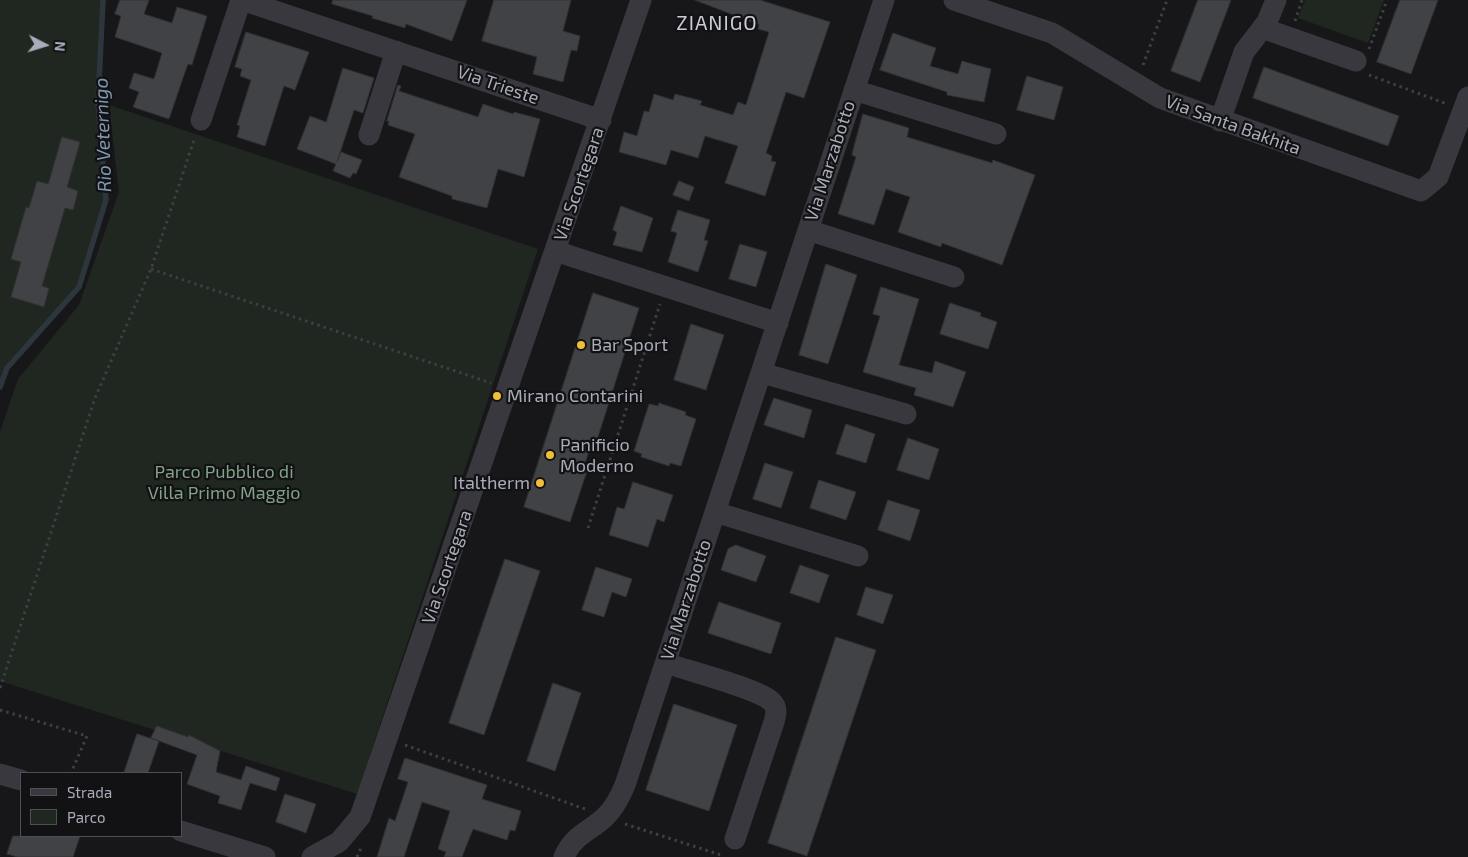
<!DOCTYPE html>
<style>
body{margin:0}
#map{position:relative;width:1468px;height:857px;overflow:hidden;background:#171719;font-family:"Exo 2",sans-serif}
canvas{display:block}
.legend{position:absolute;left:20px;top:772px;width:162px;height:65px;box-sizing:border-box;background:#121214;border:1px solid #4e5056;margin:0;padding:6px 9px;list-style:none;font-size:15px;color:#a9adb9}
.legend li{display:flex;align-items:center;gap:10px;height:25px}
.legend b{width:25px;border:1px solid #4e5056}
.north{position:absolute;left:20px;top:20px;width:50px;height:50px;-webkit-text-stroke:4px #121214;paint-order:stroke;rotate:95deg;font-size:14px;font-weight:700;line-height:20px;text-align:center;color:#a9adb9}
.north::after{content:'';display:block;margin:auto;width:18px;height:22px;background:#a9adb9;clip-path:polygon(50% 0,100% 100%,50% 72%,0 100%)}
</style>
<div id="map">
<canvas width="1468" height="857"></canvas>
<ul class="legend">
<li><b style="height:6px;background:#38383e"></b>Strada</li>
<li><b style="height:14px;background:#1f2720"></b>Parco</li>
</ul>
<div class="north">N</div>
</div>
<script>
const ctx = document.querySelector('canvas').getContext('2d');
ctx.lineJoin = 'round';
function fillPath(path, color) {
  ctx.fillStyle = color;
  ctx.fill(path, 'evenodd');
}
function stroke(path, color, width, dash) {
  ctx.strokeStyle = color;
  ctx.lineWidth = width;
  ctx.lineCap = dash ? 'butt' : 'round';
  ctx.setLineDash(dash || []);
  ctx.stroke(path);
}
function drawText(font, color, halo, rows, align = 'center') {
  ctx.font = font + ' "Exo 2",sans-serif';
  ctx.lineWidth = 4.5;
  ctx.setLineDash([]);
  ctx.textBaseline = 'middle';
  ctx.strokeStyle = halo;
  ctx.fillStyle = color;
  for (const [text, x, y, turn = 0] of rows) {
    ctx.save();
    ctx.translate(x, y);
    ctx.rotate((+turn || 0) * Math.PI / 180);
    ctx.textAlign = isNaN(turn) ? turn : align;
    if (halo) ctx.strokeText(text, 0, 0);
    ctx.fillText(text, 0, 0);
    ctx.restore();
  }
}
fillPath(new Path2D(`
 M0 0H103L98 103 106 200 79 287 7 368 0 387Z
 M1305 0H1384L1368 43 1298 18Z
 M109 105 538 249 357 794 0 681V432L18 379 79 305 119 192Z`), '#1f2720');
stroke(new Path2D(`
 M0 387 7 368 79 287 106 200 98 103 103 0`), '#2d353d', 5.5);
const building = new Path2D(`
 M120 0H149L144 14 172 23 177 7 207 16 192 65 188 64 185 72 169 119 133 107 139 92 129 88 134 73 154 79 162 53 115 37 121 16 115 14Z
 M333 0H467L452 41 406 24 405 28 372 18 373 16 332 4Z
 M494 0H571L563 31 580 36 577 51 571 50 563 82 533 74 537 57 482 41Z
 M695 0H760L830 22 804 98 786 92 766 153 772 156 771 161 776 162 765 196 725 183 738 146 705 136 698 158 671 150 666 165 619 152 624 132 637 136 644 111 649 112 654 94 673 100 675 94 702 101 700 105 733 115 738 102 746 105 769 32 758 29 759 25Z
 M1198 0H1231L1200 82 1171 71Z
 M1400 0H1438L1411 74 1377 62Z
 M246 32 309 52 295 90 284 86 265 146 237 137 240 126 237 125 251 80 240 76 242 69 235 67Z
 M893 33 936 48 930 66 958 74 962 61 991 69 984 102 947 95V92L880 70Z
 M1264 67 1399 116 1388 146 1253 98Z
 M343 68 374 78 363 113 354 110 337 162 341 152 362 160 356 174 353 173 350 178 333 171 336 164 297 149 310 116 326 122Z
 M1027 76 1063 87 1054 120 1017 110Z
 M398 85 401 86 399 91 478 117 483 104 513 114 514 112 540 119 524 177 498 169 487 208 452 199V196L399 177 415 134 388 125 389 121H387Z
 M863 114 909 128 907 137 992 163 993 160 1035 175 1002 265 942 243 941 247 898 232 910 197 886 189 874 225 838 214 856 157 852 155Z
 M62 137 80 142 67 187 78 191 73 210 65 208 42 286 49 288 44 307 11 297 21 262 11 259 26 207 29 208 37 181 48 184Z
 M679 181 694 187 689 201 673 195Z
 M621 206 653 218 642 252 613 245 617 232 613 230Z
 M678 210 710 220 704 240 708 241 698 272 668 262 677 233 671 231Z
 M740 244 767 252 756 287 729 279Z
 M826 264 857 275 828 364 799 355Z
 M881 287 919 299 899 365 932 373 935 361 966 372 953 407 914 395 916 388 863 372 880 316 873 314Z
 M593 293 639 308 596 443 592 442 584 466 588 468 570 522 524 507Z
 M950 303 981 313 980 316 997 322 988 349 940 334Z
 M691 324 724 335 706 390 674 380Z
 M774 398 812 410 804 438 764 425Z
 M659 403 686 412 685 415 696 419 681 466 670 463 669 466 641 457 642 454 634 451 649 404 658 406Z
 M846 424 875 434 866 463 836 454Z
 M908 438 939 449 929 480 897 470Z
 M765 463 793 472 781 508 753 499Z
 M819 480 856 492 846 520 810 508Z
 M633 482 673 495 664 522 657 519 648 547 609 535 617 507 624 509Z
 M888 500 920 510 910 541 878 530Z
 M736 545 766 556 756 582 721 570 728 549Z
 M505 559 540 571 484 735 449 723Z
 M800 565 829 575 819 603 790 593Z
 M596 567 632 579 626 597 612 592 604 617 582 610Z
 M866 587 893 595 883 624 857 615Z
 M719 602 781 623 771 654 708 633Z
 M836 637 876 650 807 856 768 843Z
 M553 683 581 693 555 771 527 761Z
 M674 704 737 725 709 811 646 790Z
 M157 726 188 737 189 735 220 751 216 772 241 780 246 766 280 778 276 791 250 783 241 810 218 803 220 796 187 784 197 755 151 738Z
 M137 734 159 741 148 773H124Z
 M405 758 487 785 482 799 521 811 515 831 510 830 507 840 473 829 462 857H444L446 852 438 849 450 811 422 802 404 857H377L389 818 395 821 408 782 398 779Z
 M285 794 316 804 306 833 276 822Z
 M13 836H80L73 857H17L7 854Z`);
fillPath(building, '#414246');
stroke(building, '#313135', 1);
stroke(new Path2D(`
 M1295 21 1302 0
 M1369 49 1387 0
 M1143 65 1167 0
 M1369 75 1447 104
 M151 269 491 383
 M588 528 660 304
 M0 688 95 398 151 269 195 137
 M0 710 87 736 71 773
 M405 745 585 809
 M625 824 724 856
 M357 857 362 846`), '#3e3f45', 3, [2.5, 4]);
stroke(new Path2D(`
 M242 0 601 120
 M954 0 1052 33 1160 98 1421 191 1438 177 1468 97
 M1262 28 1356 61
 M854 90 996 134
 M201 120 241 0
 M1220 121 1244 52 1267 22 1276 0
 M369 135 396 51
 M808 230 954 277
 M555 251 778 323
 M762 373 906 414
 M715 512 858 556
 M666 663C688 671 757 688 771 701 778 707 776 715 774 722L735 839
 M0 774 21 780
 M181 831 265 857
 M312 857 339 842 360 817 641 0
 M564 857C573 835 591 831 606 816 615 807 620 797 625 785L884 0`), '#38383e', 21);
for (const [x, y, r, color] of [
 [581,345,5,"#f1be37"],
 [497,396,5,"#f1be37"],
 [550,455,5,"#f1be37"],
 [540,483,5,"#f1be37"]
]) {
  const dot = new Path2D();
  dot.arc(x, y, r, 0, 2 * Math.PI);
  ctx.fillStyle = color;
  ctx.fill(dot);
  stroke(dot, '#121214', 2);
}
drawText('18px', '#a9adb9', '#121214', [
 ["Via Trieste",498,85,19],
 ["Via Santa Bakhita",1233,125,20],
 ["Via Marzabotto",830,161,-72],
 ["Via Scortegara",579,184,-71],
 ["Via Scortegara",447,567,-71],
 ["Via Marzabotto",686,600,-72]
]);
drawText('18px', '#a9adb9', '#121214', [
 ["Bar Sport",591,345],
 ["Mirano Contarini",507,396],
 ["Panificio",560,445],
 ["Moderno",560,466],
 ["Italtherm",530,483,"right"]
], 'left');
drawText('18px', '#80a385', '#121214', [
 ["Parco Pubblico di",224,472],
 ["Villa Primo Maggio",224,493]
]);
drawText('italic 19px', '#8098b3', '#121214', [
 ["Rio Veternigo",103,135,-92]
]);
ctx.letterSpacing = '1px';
drawText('20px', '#caccd5', '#121214', [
 ["ZIANIGO",717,23]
]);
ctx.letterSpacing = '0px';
</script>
